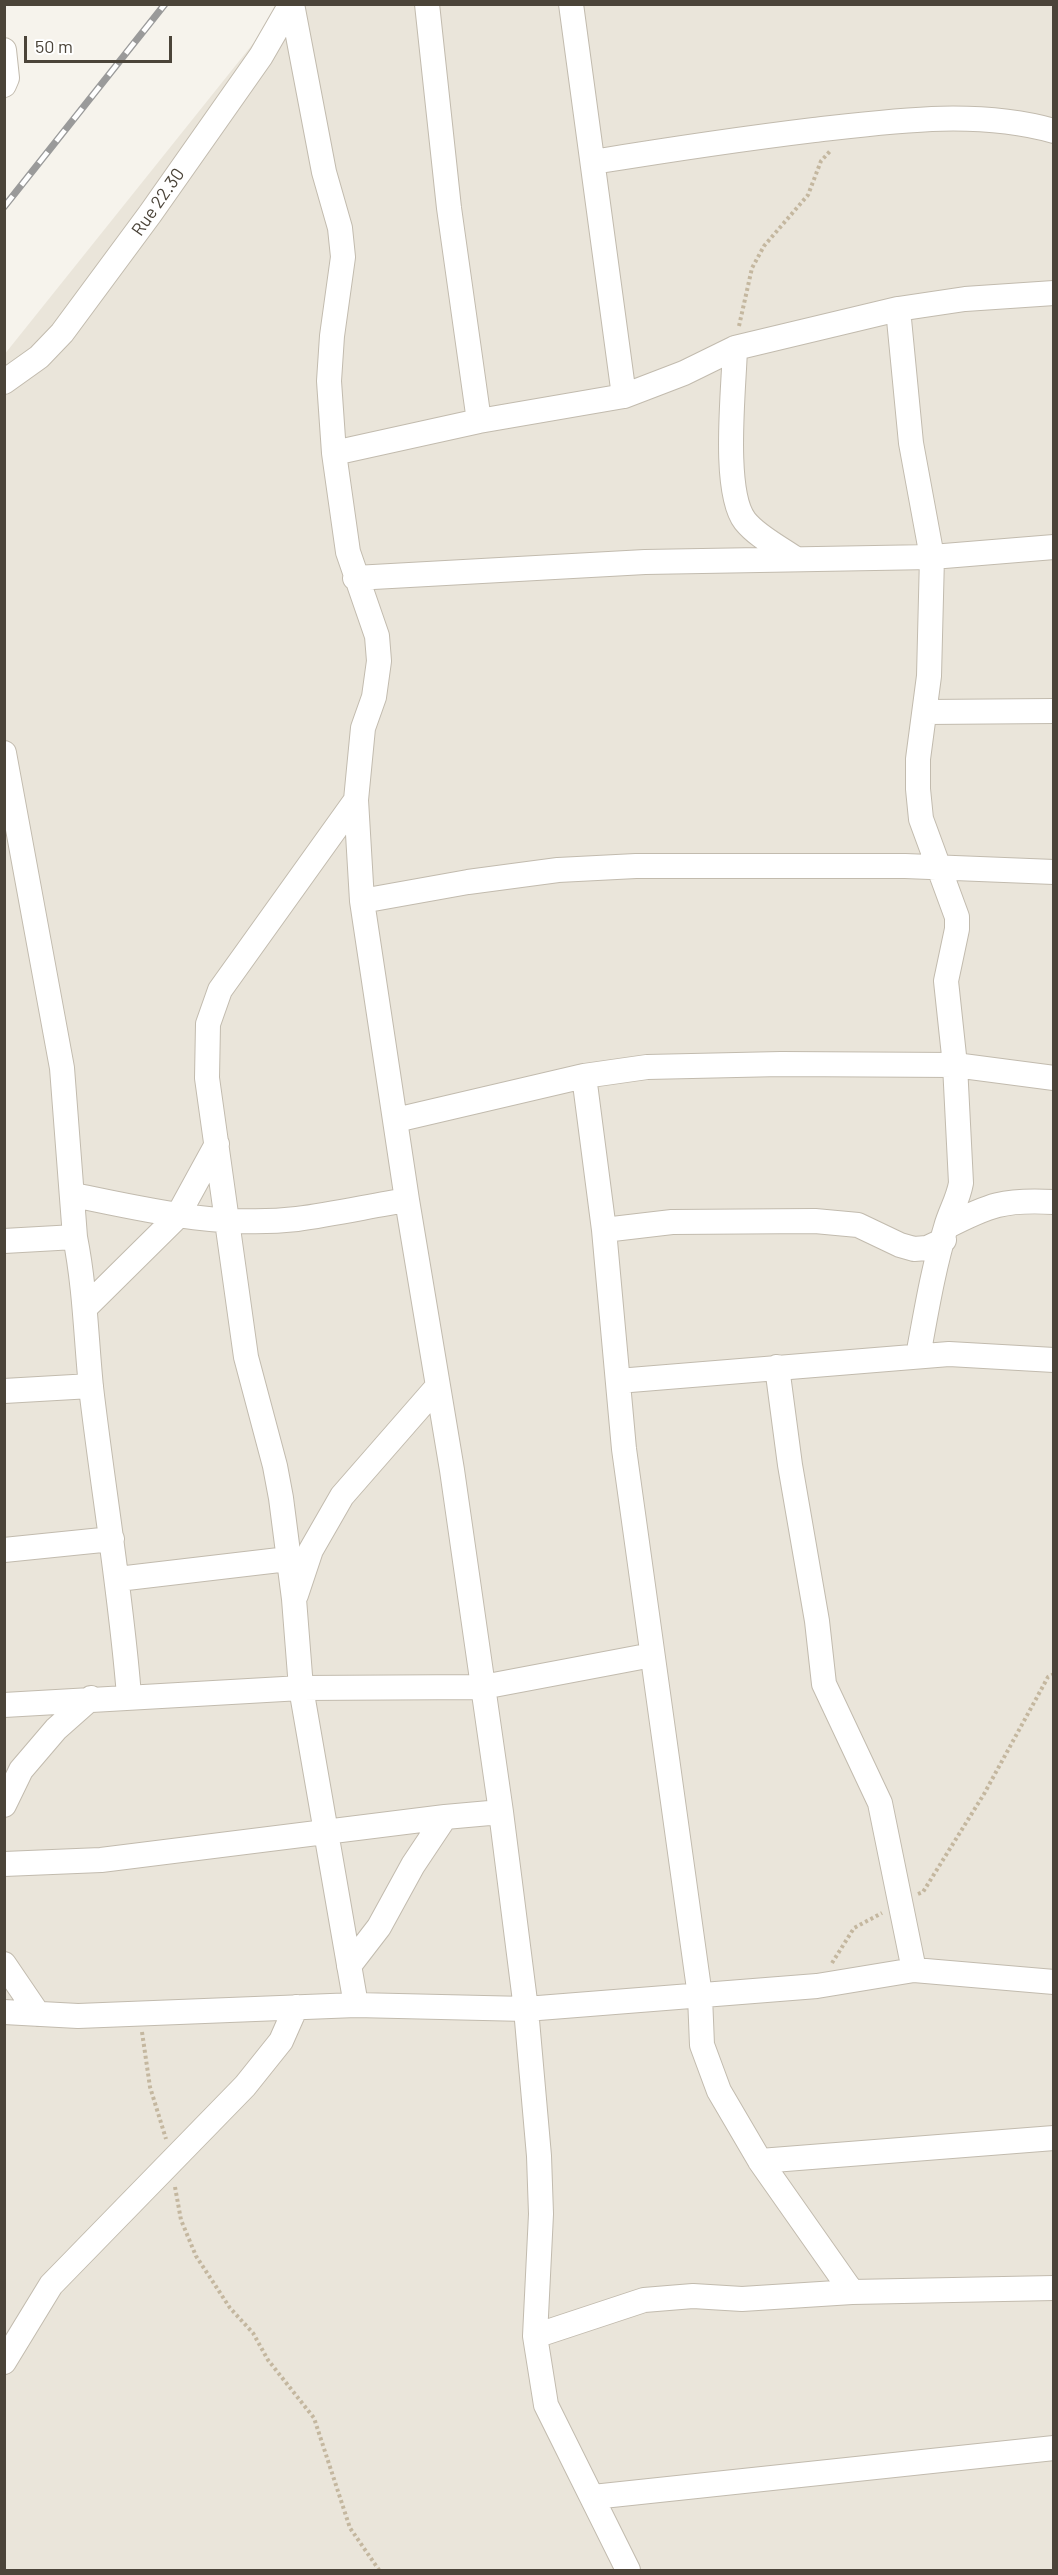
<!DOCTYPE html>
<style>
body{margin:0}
#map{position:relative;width:1058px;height:2575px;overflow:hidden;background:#f6f3ec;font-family:Barlow,sans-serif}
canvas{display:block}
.frame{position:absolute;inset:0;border:6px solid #4b4439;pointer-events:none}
.scale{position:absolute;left:24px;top:36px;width:148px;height:27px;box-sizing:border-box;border:3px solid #4b4439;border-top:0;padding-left:8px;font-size:18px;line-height:21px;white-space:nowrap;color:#4b4439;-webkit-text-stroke:4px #fff;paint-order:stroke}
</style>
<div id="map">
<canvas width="1058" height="2575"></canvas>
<div class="frame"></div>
<div class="scale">50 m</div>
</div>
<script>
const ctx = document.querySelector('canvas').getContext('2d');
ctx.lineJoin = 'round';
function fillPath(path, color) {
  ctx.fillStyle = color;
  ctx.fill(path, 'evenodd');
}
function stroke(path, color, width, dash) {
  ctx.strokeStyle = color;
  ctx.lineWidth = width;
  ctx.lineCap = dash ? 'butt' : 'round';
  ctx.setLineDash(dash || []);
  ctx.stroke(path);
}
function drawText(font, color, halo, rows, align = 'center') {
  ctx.font = font + ' Barlow,sans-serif';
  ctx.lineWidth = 4.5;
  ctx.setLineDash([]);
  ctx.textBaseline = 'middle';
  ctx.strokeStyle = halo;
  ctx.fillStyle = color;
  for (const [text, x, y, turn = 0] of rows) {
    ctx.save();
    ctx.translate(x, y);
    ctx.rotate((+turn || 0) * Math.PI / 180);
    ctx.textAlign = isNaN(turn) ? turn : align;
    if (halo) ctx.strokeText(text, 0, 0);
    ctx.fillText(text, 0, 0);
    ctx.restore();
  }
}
fillPath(new Path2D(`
 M284 5H1053V2570H5L4 355Z`), '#eae5da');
const minor = new Path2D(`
 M292 4 324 172 340 228 343 257 332 336 329 381 334 453 348 552 377 636 379 661 374 697 363 728 356 800 362 901 407 1200 452 1470 501 1812 526 2009 539 2156 541 2214 535 2336 546 2405 628 2570
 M427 4 449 208 479 421
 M571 4 624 396 684 373 735 348 898 309 965 299 1054 293
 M4 50 7 78 4 85
 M593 162C667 150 740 139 814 130 892 121 976 109 1054 131
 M898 309 911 443 932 557 929 676 918 759V789L921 819 957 917V929L946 981 955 1065 961 1183C958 1200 950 1212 946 1227 933 1269 926 1313 918 1356
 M735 348C734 388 722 491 745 521 757 536 777 546 793 557
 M4 382 39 357 62 333 150 214 261 56 291 4
 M334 453 479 421 624 396
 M355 578 645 562 932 557 1054 547
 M926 712 1054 711
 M4 753 62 1068 75 1237C85 1287 86 1337 91 1387 103 1490 121 1593 129 1696
 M362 901 468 882 558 870 636 866H905L1054 872
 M584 1076 604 1230 624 1449 700 1996 702 2045 719 2091 760 2161 852 2292
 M396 1120 584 1076 647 1067 781 1064 955 1065 1054 1078
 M74 1195C147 1210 222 1228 297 1219 334 1214 370 1206 407 1200
 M946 1227C989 1205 1004 1199 1054 1202
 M604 1230 672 1222 815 1221 858 1225 900 1245 914 1249 927 1248 944 1240
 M4 1241 75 1237
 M85 1308 177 1217 217 1144
 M777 1367 790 1465 817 1621 824 1684 880 1803 914 1970
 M618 1381 949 1354 1054 1360
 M4 1391 91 1386
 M4 1550 112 1539
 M118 1579 288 1559
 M296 1595 311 1550 342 1496 438 1386
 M4 1705 301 1688 483 1687 652 1655
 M4 1805 21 1770 56 1729 91 1698
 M4 1864 101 1860 445 1817 501 1812
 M4 1964 38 2014
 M349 1966 379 1927 413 1865 445 1817
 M356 2005 301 1688 294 1599 281 1498 275 1466 246 1357 207 1078 208 1024 220 990 356 800
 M4 2012 78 2016 356 2005 526 2009 817 1986 914 1970 1054 1982
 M760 2161 1054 2138
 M535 2336 644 2300 693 2296 742 2299 852 2292 1054 2288
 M4 2362 51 2285 245 2086 281 2041 296 2007
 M593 2497 1054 2448`);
stroke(minor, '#c2bbae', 26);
stroke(new Path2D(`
 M739 326 752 268 764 246 808 195 821 161 831 150
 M918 1894 923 1892 984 1794 1048 1677 1054 1674
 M832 1963 854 1928 882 1913
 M142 2032 150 2087 166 2139
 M175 2187 181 2220 196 2256 230 2308 253 2333 268 2360 314 2418 350 2528 379 2570`), '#c4b79f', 4, [3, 3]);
stroke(minor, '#fff', 24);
const rail = new Path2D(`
 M4 207 165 4`);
stroke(rail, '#9a9a9a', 7);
stroke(rail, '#fff', 4.5, [14]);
drawText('18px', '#4b4439', '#fff', [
 ["Rue 22.30",158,202,-55]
]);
</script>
